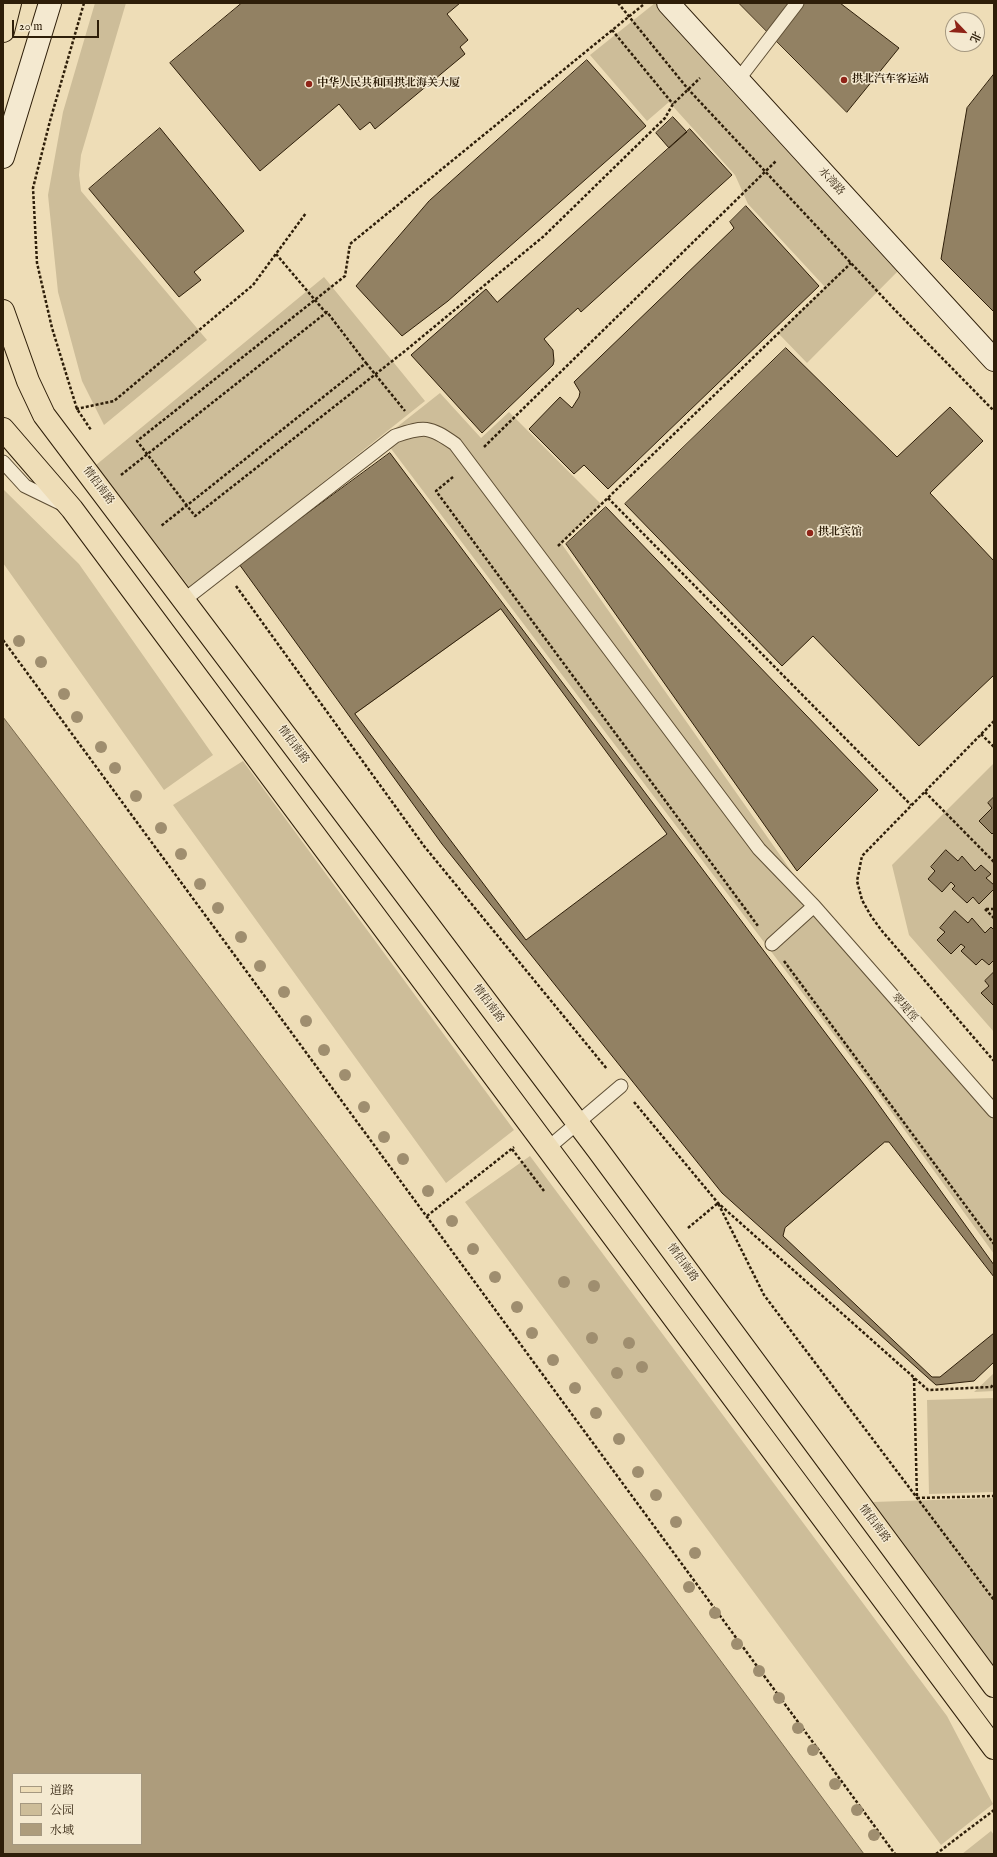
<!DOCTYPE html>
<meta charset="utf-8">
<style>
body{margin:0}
#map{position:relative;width:997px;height:1857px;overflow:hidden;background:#eeddb7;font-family:"IM FELL English","Noto Serif SC",serif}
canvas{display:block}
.frame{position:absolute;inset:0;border:4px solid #2e1e09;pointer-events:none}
.legend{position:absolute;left:12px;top:1773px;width:130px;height:72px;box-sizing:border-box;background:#f4e9d0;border:1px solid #a59880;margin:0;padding:5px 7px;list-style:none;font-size:12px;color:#2e1e09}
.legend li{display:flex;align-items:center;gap:8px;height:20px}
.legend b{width:20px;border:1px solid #a59880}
.north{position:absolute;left:945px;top:12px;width:40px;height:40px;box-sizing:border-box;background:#f4e9d0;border:1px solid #a59880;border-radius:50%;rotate:115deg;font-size:11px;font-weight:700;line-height:16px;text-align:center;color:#2e1e09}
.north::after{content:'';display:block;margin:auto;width:14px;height:18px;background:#8f2418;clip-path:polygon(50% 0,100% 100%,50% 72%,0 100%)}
.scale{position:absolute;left:12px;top:20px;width:87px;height:18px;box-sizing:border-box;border:2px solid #2e1e09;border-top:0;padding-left:5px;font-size:12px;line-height:14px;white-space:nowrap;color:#2e1e09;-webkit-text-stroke:3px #f4e9d0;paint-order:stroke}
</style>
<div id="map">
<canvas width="997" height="1857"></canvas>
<div class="frame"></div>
<ul class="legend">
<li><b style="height:5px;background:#eeddb7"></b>道路</li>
<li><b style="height:11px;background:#cdbd99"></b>公园</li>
<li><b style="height:11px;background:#ad9c7c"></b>水域</li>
</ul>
<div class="north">北</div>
<div class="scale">20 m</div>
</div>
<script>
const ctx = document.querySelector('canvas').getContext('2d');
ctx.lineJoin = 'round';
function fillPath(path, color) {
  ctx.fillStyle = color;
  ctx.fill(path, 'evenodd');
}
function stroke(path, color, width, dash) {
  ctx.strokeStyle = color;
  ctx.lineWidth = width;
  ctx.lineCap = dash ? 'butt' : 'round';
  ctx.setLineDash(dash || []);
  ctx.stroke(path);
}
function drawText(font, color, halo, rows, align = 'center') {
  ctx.font = font + ' "IM FELL English","Noto Serif SC",serif';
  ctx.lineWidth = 3;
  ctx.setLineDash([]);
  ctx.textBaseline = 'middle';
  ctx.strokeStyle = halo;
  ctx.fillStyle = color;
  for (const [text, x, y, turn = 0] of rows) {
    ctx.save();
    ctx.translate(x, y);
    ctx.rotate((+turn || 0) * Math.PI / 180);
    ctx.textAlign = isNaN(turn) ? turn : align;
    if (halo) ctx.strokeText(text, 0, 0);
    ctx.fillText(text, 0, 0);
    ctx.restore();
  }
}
fillPath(new Path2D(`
 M95 3H126L81 155 79 175 81 191 207 340 104 425 82 381 58 292 48 195 63 112Z
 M655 3H658L717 75 898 271 807 363 778 333 825 287 748 204 735 175 669 102 647 121 590 55Z
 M324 277 425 401 190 588 96 465Z
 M440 393 481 438 509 412 601 504 561 543 794 875 994 1110V1254L872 1085 383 438Z
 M3 489 79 564 213 755 164 790 3 563Z
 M243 761 514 1130 446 1183 173 805Z
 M994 763V1032L909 935 892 865Z
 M530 1156 947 1716 993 1804 941 1845 465 1202Z
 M994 1373V1391L974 1392Z
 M994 1398V1492L929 1494 927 1400Z
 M994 1498V1666L873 1502Z
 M991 1831 994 1835V1854H962Z`), '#cdbd99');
const water = new Path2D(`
 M3 717 646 1560 864 1854H3ZM13 1774H141V1844H13Z`);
fillPath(water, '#ad9c7c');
stroke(water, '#7a6a4e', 1);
const building = new Path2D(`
 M242 3H460L447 14 468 40 460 47 465 54 375 129 370 122 360 130 339 104 260 171 170 63Z
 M739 3H840L899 48 847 112Z
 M587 60 646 126 448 301 402 336 356 286 429 201Z
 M994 74V312L941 259 967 108Z
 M673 117 687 132 669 148 656 133Z
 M160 128 244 231 194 272 201 280 179 297 89 189Z
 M690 129 732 175 581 312 578 308 544 339 553 350 554 361 553 365 482 433 411 355 486 289 497 302Z
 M746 206 819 286 608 489 584 465 574 474 529 429 560 397 572 408 579 397 580 392 574 382 734 228 730 222Z
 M786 348 897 457 950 407 983 441 930 493 994 561V675L919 746 813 636 782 666 625 504Z
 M390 453 866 1087 994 1265V1362L974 1381 936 1385 722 1193 442 844 239 564Z
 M606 507 878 790 797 871 566 544Z
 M501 609 667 834 526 940 355 714Z
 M994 797V832L992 834 979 821 992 808 988 803Z
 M946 850 958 861 962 856 975 871 981 865 991 874 986 878 994 885V889L979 904 973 897 967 903 952 889 955 886 951 882 942 892 928 879 935 871 931 867Z
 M955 911 968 923 972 918 985 933 991 927 994 930V960L989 965 982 959 976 965 961 951 965 947 961 944 951 954 937 940 945 932 940 928Z
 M994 972V1006L981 993 989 986 985 981Z
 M885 1142H889L994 1277V1333L940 1377H932L783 1236 785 1228Z`);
fillPath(building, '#928163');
stroke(building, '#2e1e09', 1);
const lane = new Path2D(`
 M738 80 797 3
 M3 462 25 486 62 504
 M184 600 395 436C425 426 429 426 455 444L759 849 814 906 994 1111
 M772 944 814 906
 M548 1148 621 1086`);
const secondary = new Path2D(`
 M668 3 994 360
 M3 157 50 3`);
const primary = new Path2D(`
 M3 31 10 3`);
const highway = new Path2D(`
 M3 311 28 381 44 415 598 1150 994 1686
 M3 429 72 509 994 1748`);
stroke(lane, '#5e4e34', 15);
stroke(secondary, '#2e1e09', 24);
stroke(primary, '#2e1e09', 24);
stroke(highway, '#2e1e09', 24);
stroke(new Path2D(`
 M84 3 50 121 33 188 37 263 52 328 77 409 91 430
 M618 3 688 89 894 309 994 411
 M643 5 350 244 345 276 137 441 195 516 405 351 544 236 665 118 673 104 700 78
 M612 30 673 104
 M276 254 326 313
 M366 363 405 411
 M76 409 114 401 253 285 306 213
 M484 447 776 161
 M121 475 327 312 366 363 161 526
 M453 477 436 491 758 926
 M608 498 911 805
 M558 546 851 263
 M236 586 424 846 607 1069
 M3 640 895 1854
 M994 721 862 856 857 881 862 900 871 916 882 931 994 1061
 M981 734 994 747
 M925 792 994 862
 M985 909 994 918
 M986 909H994
 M784 961 994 1244
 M634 1102 718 1203 928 1390 991 1387 994 1384
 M512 1149 544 1191
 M427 1216 514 1147
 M688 1228 718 1203 764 1295 994 1600
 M914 1378 917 1498 994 1496
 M936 1854 994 1810`), '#2e1e09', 2.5, [3, 2]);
stroke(lane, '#f4e9d0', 13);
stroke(secondary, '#f4e9d0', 22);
stroke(primary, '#eeddb7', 22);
stroke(highway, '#eeddb7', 22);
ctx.fillStyle = '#9f8e6f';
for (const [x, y] of [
 [19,641],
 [41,662],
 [64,694],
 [77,717],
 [101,747],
 [115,768],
 [136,796],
 [161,828],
 [181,854],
 [200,884],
 [218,908],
 [241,937],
 [260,966],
 [284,992],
 [306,1021],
 [324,1050],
 [345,1075],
 [364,1107],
 [384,1137],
 [403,1159],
 [428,1191],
 [452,1221],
 [473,1249],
 [495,1277],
 [564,1282],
 [594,1286],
 [517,1307],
 [532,1333],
 [592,1338],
 [629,1343],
 [553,1360],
 [642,1367],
 [617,1373],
 [575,1388],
 [596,1413],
 [619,1439],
 [638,1472],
 [656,1495],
 [676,1522],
 [695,1553],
 [689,1587],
 [715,1613],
 [737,1644],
 [759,1671],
 [779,1698],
 [798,1728],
 [813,1750],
 [835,1784],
 [857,1810],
 [874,1835]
]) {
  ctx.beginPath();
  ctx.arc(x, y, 6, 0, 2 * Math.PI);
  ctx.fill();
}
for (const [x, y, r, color] of [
 [844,80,4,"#8f2418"],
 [309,84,4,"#8f2418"],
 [810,533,4,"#8f2418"]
]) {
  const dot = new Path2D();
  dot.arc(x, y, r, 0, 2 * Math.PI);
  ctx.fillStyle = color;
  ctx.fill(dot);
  stroke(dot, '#f4e9d0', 1.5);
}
drawText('bold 11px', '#2e1e09', '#f4e9d0', [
 ["拱北汽车客运站",852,80],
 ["中华人民共和国拱北海关大厦",317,84],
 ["拱北宾馆",818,533]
], 'left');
drawText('11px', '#2e1e09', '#f4e9d0', [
 ["水湾路",831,182,48],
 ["情侣南路",98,486,53],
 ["情侣南路",293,745,53],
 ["情侣南路",488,1004,53],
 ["翠堤徑",904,1008,49],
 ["情侣南路",682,1263,54],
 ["情侣南路",874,1524,53]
]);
</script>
